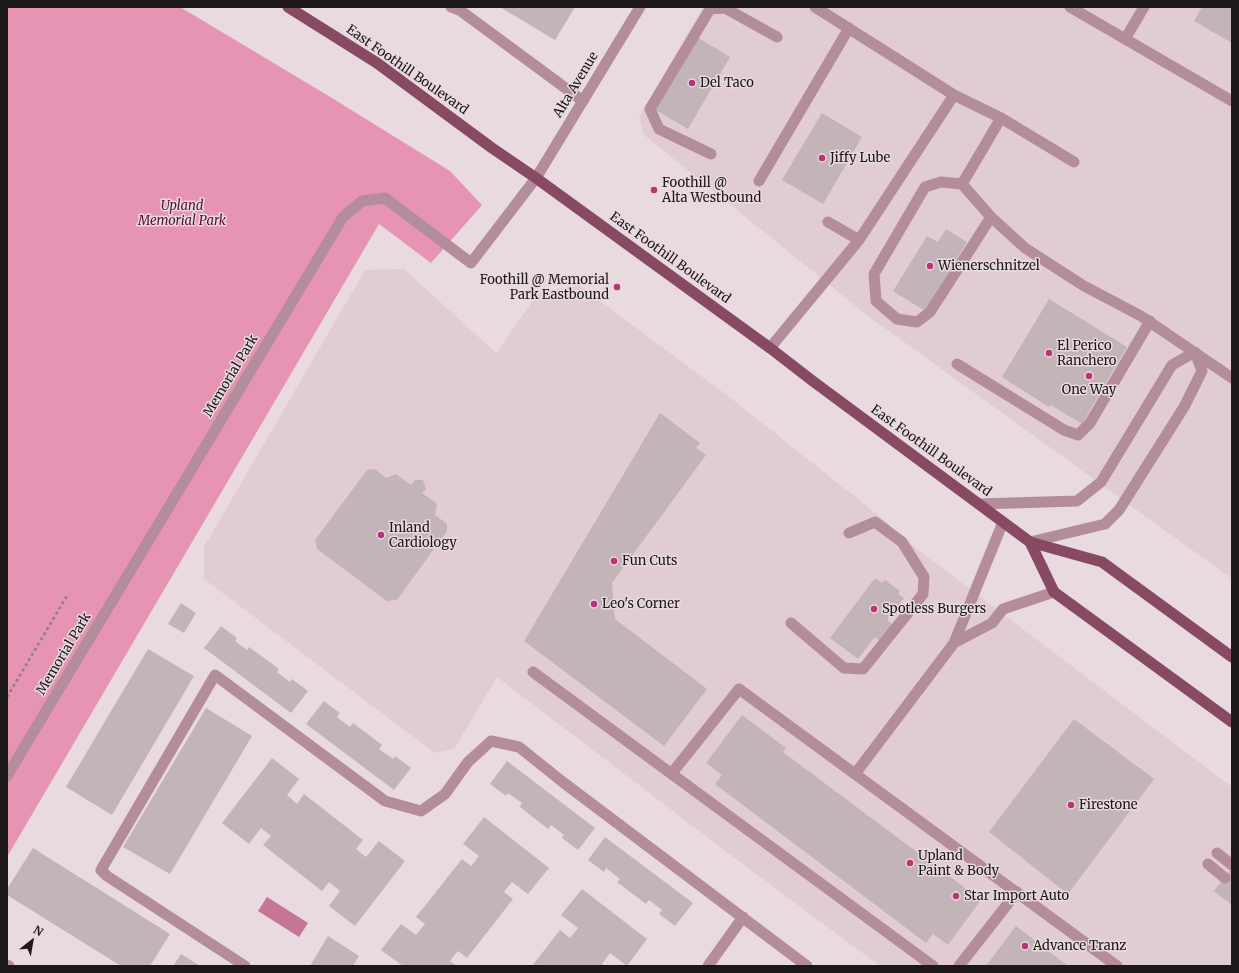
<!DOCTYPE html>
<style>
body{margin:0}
#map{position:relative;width:1239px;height:973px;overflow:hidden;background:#e9dadf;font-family:Merriweather,serif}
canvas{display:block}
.frame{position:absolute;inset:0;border:8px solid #1c1718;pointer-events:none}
.north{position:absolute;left:12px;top:921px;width:40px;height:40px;-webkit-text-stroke:3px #e9dadf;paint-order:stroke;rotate:31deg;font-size:11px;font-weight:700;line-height:16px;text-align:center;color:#1c1718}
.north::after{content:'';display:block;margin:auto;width:14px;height:18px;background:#1c1718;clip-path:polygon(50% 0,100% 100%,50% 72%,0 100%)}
</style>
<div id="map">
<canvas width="1239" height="973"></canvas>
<div class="frame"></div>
<div class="north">N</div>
</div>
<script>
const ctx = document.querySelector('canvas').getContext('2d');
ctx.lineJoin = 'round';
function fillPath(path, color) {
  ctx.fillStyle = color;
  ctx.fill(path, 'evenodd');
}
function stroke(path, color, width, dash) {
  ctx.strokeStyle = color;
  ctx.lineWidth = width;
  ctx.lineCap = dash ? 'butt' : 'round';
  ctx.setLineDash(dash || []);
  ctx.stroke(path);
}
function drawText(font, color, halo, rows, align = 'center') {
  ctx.font = font + ' Merriweather,serif';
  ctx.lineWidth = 3;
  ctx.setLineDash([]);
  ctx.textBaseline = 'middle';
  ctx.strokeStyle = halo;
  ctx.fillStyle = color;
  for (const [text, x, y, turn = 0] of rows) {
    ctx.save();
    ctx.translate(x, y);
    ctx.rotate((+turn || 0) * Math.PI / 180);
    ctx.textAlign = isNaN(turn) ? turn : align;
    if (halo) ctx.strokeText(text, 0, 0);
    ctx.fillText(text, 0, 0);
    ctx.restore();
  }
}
fillPath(new Path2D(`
 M703 7H1232V579L868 316 644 135 639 117Z
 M404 269 496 353 539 292 580 286 732 399 878 515 913 546 1232 787V966H880L732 856 497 677 454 749 435 753 204 579V547L365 270Z`), '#e2ccd3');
fillPath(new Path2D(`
 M7 7H180L327 95 450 171 482 205 431 263 379 224 7 857Z`), '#e693b4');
fillPath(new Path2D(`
 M267 897 308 923 299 937 258 911Z`), '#c57596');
fillPath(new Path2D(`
 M500 7H575L555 40Z
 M1202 7H1232V43L1194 21Z
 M697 37 730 57 688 129 654 109Z
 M822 113 862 137 823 204 782 180Z
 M946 229 967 242 925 311 893 291 927 236 938 242Z
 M1049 299 1127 347 1082 424 1051 405 1049 407 1002 377Z
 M660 413 700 443 696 448 706 455 612 583 615 619 707 689 664 746 524 641Z
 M375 469 386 478 396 474 411 485 415 480H423L426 489 422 493 437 504 435 515 447 524V531L397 600 387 601 317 549 315 540 367 470Z
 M875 578 882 583 885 580 900 591 898 594 904 598 887 620 892 624 880 641 875 637 858 659 830 638Z
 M181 603 196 613 184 633 168 624Z
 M221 626 237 638 235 641 247 650 249 647 279 669 277 672 290 682 292 679 308 691 291 713 204 648Z
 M148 649 194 676 112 815 66 787Z
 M324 701 340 713 337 717 350 727 353 723 382 745 379 749 393 759 395 756 411 768 394 790 306 724Z
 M206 708 252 736 170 874 123 847Z
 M742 715 786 748 783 752 981 900 948 945 933 934 926 943 715 784 722 775 706 763Z
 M1074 719 1154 779 1068 894 989 832Z
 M272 758 299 779 287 795 297 804 304 794 363 840 356 849 366 857 379 841 405 861 355 926 329 906 340 891 329 882 322 891 263 845 271 836 261 828 249 844 222 823Z
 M507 761 595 828 578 850 562 838 564 835 551 825 548 829 520 807 522 803 508 793 506 796 490 784Z
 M484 817 549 868 528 894 512 882 504 892 513 899 467 958 458 951 450 961 457 966H403L381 950 401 924 416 935 425 924 416 917 462 859 471 866 479 856 463 844Z
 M605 837 693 903 675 926 659 914 662 910 649 900 646 904 617 882 620 879 606 868 604 872 588 860Z
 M33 848 170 934 150 966H121L7 895V889Z
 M1232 868V905L1214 891Z
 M582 889 647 939 627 966 610 953 602 964 605 966H532L560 930 570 938 578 928 561 915Z
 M1016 926 1068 966H986Z
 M328 936 359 956 353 966H310Z
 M181 954 200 966H173Z`), '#c2b4b9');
stroke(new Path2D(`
 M7 697 68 594`), '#8c8185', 2.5, [3, 3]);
stroke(new Path2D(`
 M451 7 461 11 583 101
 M815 7 954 95 1001 118 962 184 991 217 1025 248 1084 286 1141 316 1232 378
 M1070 7 1232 101
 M1125 39 1144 7
 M1001 118 1074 162
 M711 154 659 129 650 109 710 9 725 8 777 37
 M759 181 849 28
 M962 184 941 182 925 187 874 274 876 301 897 319 917 322 930 312 991 217
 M859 240 954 95
 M770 348 859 240 828 222
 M957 364 1064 430 1078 435 1090 423 1150 321
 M979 504 1077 501 1101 482 1172 365 1195 352 1202 371 1184 407 1119 510 1105 524 1030 542
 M791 623 844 668 863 669 923 594 924 577 902 542 875 522 849 533
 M954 643 992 623 1003 609 1054 592
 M533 672 933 966
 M672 773 739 689 1117 966
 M855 774 954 643 1003 522
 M7 776 343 217 362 201 385 198 471 263 536 178
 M1217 853 1232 865
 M1208 864 1225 878
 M7 965 9 966
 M245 966 107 876 101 870 215 675 385 801 421 811 445 794 468 762 491 741 519 747 564 783 807 966
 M708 966 743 917
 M959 966 1017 892`), '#b38d9b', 11);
stroke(new Path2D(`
 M536 178 640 7`), '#b38d9b', 11);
stroke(new Path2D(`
 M288 7 377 63 492 148 536 178 770 348 814 382 1030 542 1102 562 1232 657
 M1030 542 1054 592 1232 722`), '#884963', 11);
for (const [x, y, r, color] of [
 [692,83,4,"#ba3477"],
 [822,158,4,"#ba3477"],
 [654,190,4,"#ba3477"],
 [930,266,4,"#ba3477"],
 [617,287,4,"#ba3477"],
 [1049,353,4,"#ba3477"],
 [1089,376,4,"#ba3477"],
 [381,535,4,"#ba3477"],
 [614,561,4,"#ba3477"],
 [594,604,4,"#ba3477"],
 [874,609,4,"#ba3477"],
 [1071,805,4,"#ba3477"],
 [910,863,4,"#ba3477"],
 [956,896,4,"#ba3477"],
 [1025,946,4,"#ba3477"]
]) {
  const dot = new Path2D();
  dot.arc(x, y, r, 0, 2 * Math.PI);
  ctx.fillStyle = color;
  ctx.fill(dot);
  stroke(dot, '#e9dadf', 1.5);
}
drawText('13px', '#1c1718', '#e9dadf', [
 ["East Foothill Boulevard",407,70,35],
 ["Alta Avenue",576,85,-59],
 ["East Foothill Boulevard",670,258,36],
 ["Memorial Park",231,376,-59],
 ["East Foothill Boulevard",931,451,36],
 ["Memorial Park",64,654,-59]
]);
drawText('13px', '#1c1718', '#e9dadf', [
 ["Del Taco",700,83],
 ["Jiffy Lube",830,158],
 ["Foothill @",662,183],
 ["Alta Westbound",662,198],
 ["Wienerschnitzel",938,266],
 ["Foothill @ Memorial",609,280,"right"],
 ["Park Eastbound",609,295,"right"],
 ["El Perico",1057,346],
 ["Ranchero",1057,361],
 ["One Way",1089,390,"center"],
 ["Inland",389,528],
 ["Cardiology",389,543],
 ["Fun Cuts",622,561],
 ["Leo's Corner",602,604],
 ["Spotless Burgers",882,609],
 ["Firestone",1079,805],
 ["Upland",918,856],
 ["Paint & Body",918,871],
 ["Star Import Auto",964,896],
 ["Advance Tranz",1033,946]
], 'left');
drawText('italic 13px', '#560c33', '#e9dadf', [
 ["Upland",182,206],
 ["Memorial Park",182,221]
]);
</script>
